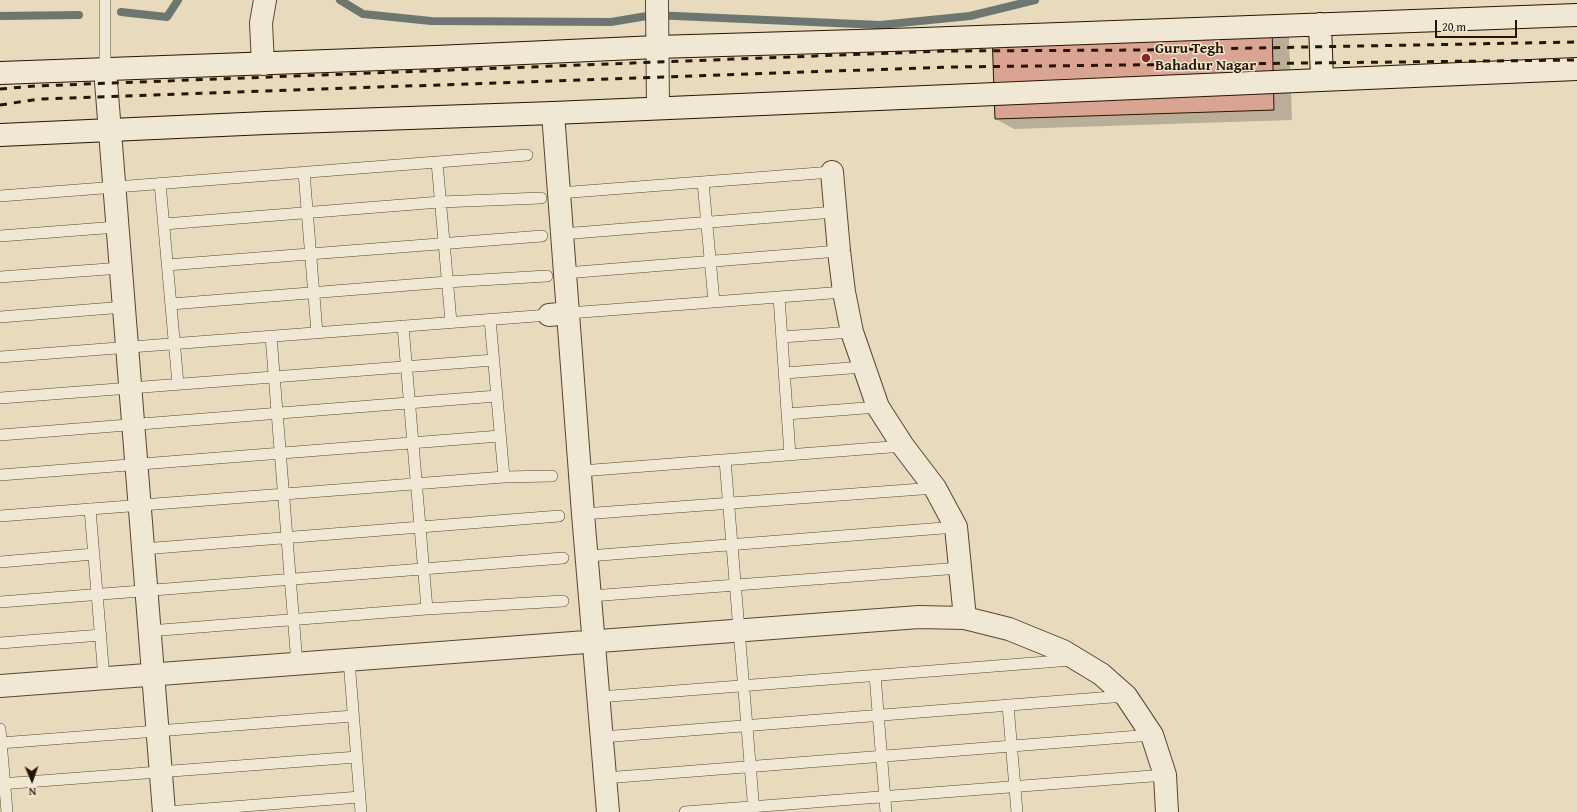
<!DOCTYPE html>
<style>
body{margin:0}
#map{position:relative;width:1577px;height:812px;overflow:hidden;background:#e8dabd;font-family:"Gentium Book Plus",serif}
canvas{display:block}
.north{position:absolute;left:12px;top:760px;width:40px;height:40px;-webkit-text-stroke:3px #f0e7d4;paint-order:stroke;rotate:178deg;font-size:11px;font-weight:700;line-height:16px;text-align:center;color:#2a1501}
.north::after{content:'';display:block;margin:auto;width:14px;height:18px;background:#2a1501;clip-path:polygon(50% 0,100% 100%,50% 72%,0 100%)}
.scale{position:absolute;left:1435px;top:20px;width:82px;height:18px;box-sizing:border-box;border:2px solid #2a1501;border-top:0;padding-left:5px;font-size:12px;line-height:14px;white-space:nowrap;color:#2a1501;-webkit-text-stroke:3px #f0e7d4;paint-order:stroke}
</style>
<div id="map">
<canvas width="1577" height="812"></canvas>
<div class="north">N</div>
<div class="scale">20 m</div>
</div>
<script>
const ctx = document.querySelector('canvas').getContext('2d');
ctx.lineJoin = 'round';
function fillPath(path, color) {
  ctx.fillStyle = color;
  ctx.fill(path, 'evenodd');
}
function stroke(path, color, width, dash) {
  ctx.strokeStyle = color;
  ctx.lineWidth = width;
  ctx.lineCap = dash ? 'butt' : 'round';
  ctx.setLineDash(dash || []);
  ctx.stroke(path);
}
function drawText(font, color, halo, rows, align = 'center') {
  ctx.font = font + ' "Gentium Book Plus",serif';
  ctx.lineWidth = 3;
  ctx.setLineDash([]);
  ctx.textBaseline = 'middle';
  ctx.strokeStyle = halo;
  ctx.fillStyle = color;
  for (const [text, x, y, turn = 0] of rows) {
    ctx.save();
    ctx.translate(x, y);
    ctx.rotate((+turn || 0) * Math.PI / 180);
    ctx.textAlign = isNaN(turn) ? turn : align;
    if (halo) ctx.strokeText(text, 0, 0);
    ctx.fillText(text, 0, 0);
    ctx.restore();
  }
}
fillPath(new Path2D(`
 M1271 26 1289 37 1292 120 1014 129 996 119Z`), '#0003');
stroke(new Path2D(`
 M340 0 363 14 431 21 611 22 653 15 880 25 970 16 1035 0
 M121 12 167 17 178 0
 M0 16 79 15`), '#6d776f', 8);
const building = new Path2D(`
 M1272 25 1274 110 995 119 992 34Z`);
fillPath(building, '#daa492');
stroke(building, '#2a1501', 1);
const lane = new Path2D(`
 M105 69V0
 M437 162 451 322
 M304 172 317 333
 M703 182 714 302
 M160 183 178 384
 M559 193 832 172
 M0 196 527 155
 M164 224 440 202 541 198
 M562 234 835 212
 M0 236 117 227
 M167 265 542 236
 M565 273 839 251
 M0 277 121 268
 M779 297 790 455
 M171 304 447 282 547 276
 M569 313 844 292
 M0 317 124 307
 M490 319 504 477
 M403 326 427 609
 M271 336 297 664
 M782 337 852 332
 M0 357 549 315
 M785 373 863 367
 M0 398 494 360
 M787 414 878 407
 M0 435 497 396
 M725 460 754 812
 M581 471 903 446
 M0 475 500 436
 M90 509 104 678
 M583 514 935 488
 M0 516 504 477 552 476
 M143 549 559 516
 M588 556 956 527
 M0 562 94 554
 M591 596 960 568
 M0 602 563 558
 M149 631 427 609 563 601
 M0 643 101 635
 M349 660 361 812
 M875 675 886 812
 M599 697 1072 660
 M1008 705 1017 812
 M0 729 7 812
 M602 737 1125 696
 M0 743 353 716
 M605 778 1152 735
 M0 784 357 757
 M167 812 360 797
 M685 812 1165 775`);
const street = new Path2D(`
 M657 0 658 108
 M263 64 261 23 265 0
 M105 69 164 812
 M553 113 583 514 608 812
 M832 172 839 251 844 292 852 332 878 407 903 446 935 488 956 527 965 618
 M549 315 569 313
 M0 686 919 617 965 618 1009 629 1063 651 1101 674 1126 696 1152 735 1165 775 1167 812`);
const secondary = new Path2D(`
 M1320 24 1322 80
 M0 73 436 57 657 47 923 39 1577 15
 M0 135 266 123 553 113 1577 69`);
stroke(lane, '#5a4630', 12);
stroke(street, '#5a4630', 24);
stroke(secondary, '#2a1501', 24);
stroke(lane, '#f0e7d4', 11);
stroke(street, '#f0e7d4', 22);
stroke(secondary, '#f0e7d4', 22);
stroke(new Path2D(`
 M0 89 35 86 945 51 1146 50 1577 42
 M0 105 39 99 949 67 1577 60`), '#2a1501', 3, [7, 7]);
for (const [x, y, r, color] of [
 [1146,58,5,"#8f2418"]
]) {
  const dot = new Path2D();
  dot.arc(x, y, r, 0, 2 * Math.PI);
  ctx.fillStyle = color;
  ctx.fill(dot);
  stroke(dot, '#f0e7d4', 1.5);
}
drawText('bold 15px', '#2a1501', '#f0e7d4', [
 ["Guru Tegh",1155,49],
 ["Bahadur Nagar",1155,66]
], 'left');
</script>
